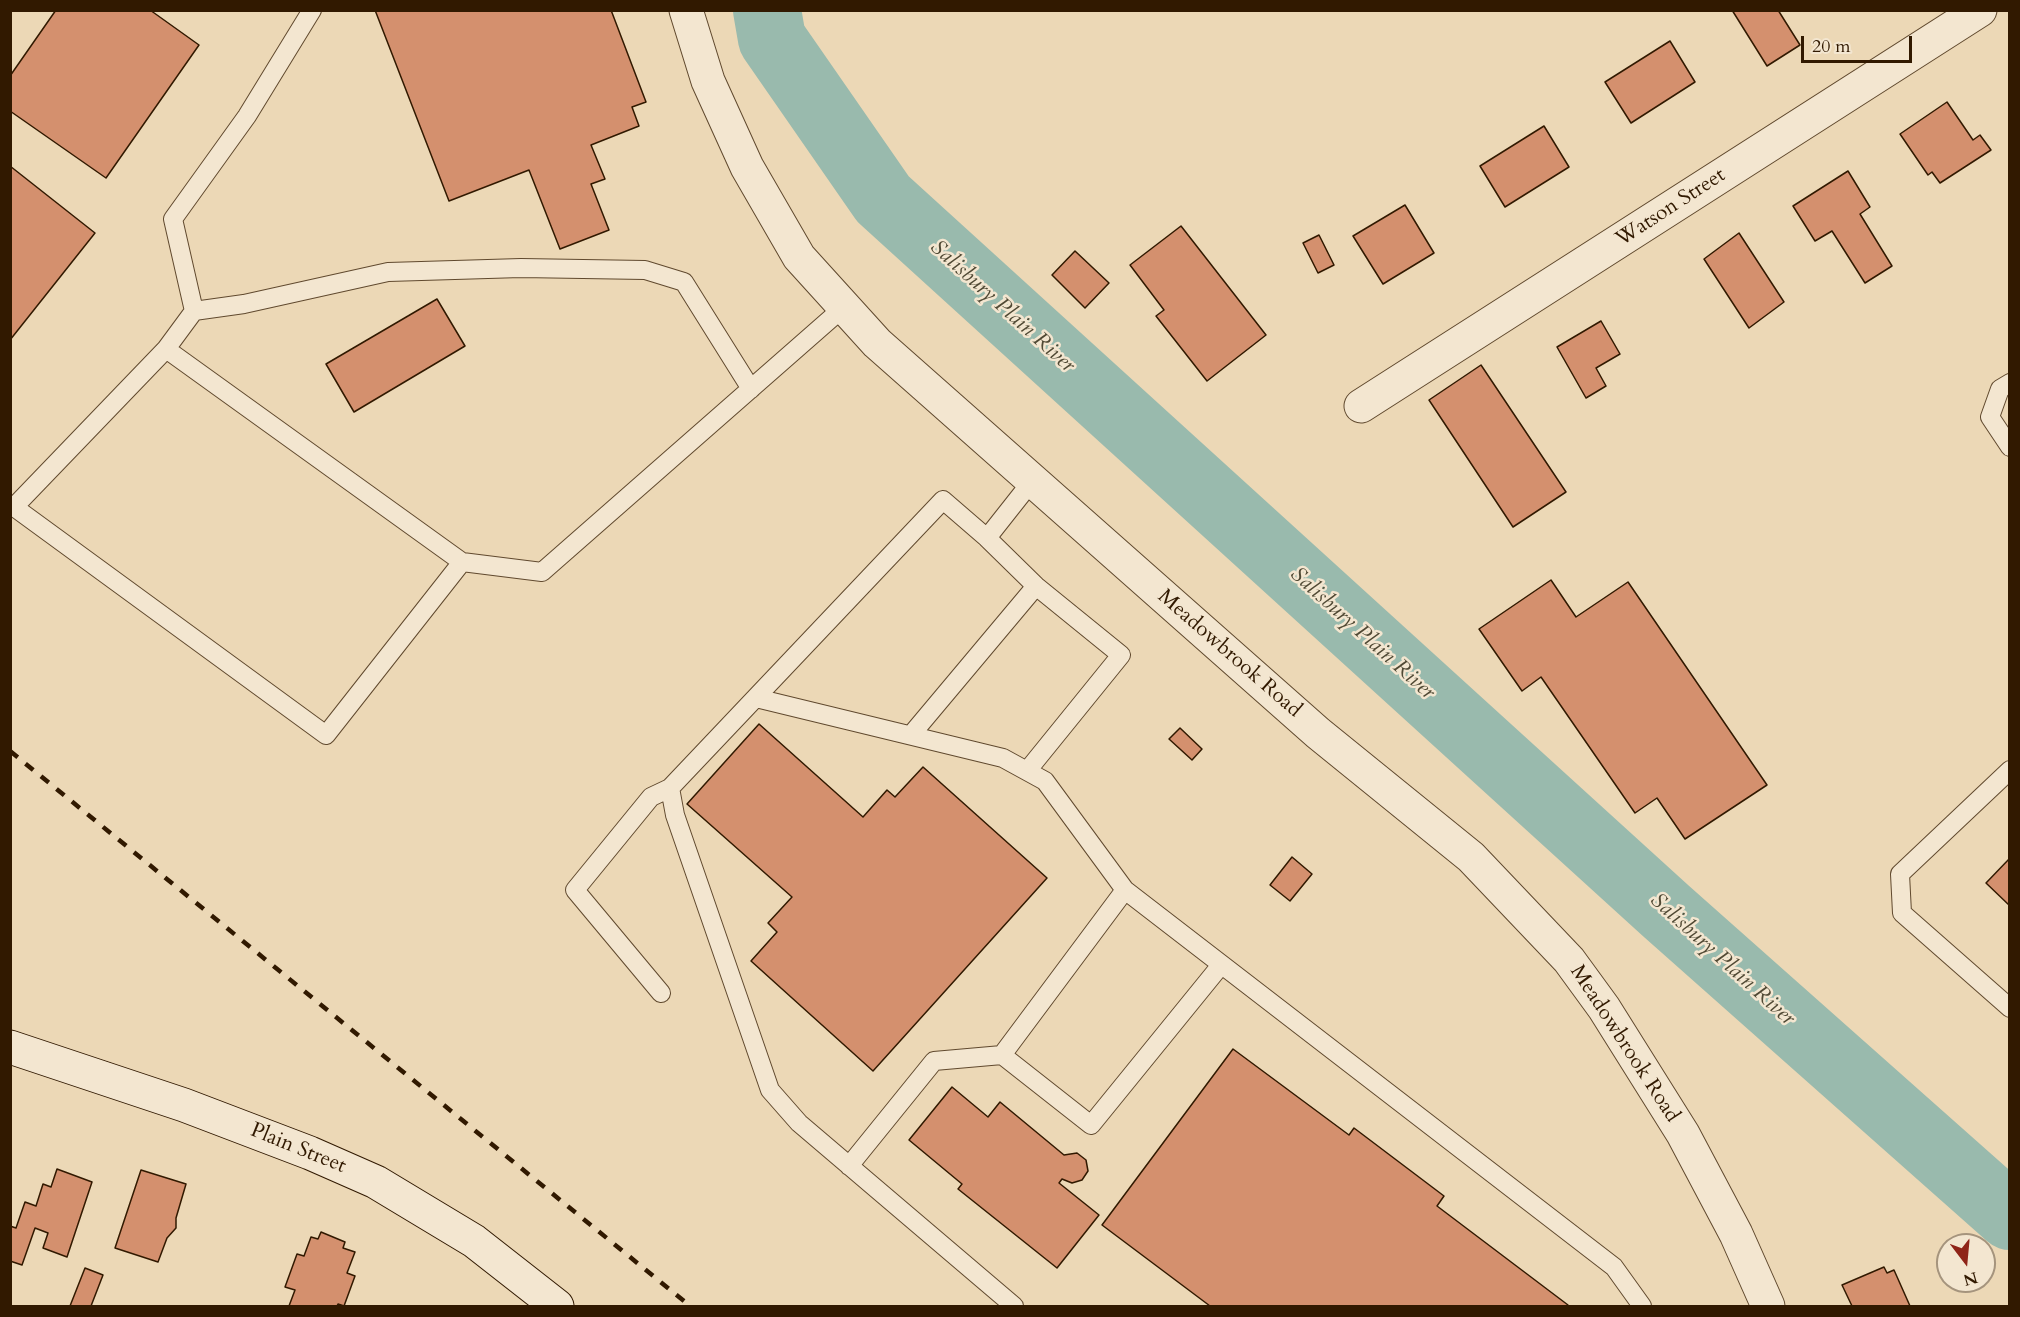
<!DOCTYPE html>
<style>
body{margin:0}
#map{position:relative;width:2020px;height:1317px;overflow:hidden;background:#ecd8b6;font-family:Cardo,serif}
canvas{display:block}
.frame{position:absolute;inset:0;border:12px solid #311900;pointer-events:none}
.north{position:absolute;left:1936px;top:1233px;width:60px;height:60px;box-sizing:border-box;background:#f3e6d0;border:2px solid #a5947d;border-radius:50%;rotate:164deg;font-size:16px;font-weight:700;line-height:24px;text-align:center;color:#311900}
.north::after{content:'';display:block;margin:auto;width:21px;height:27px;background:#8f2418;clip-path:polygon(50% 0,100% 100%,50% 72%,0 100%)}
.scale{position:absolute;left:1801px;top:36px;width:111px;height:27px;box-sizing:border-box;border:3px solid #311900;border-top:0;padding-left:8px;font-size:18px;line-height:21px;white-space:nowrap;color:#311900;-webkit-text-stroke:4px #f3e6d0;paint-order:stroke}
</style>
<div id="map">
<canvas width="2020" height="1317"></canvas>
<div class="frame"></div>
<div class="north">N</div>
<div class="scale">20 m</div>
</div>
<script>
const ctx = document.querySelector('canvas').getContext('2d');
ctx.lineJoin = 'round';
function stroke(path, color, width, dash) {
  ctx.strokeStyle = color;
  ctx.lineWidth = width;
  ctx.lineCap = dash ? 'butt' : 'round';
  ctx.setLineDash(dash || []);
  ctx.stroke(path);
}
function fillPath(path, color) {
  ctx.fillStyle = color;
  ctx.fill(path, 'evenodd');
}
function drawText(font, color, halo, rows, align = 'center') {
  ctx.font = font + ' Cardo,serif';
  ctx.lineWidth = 5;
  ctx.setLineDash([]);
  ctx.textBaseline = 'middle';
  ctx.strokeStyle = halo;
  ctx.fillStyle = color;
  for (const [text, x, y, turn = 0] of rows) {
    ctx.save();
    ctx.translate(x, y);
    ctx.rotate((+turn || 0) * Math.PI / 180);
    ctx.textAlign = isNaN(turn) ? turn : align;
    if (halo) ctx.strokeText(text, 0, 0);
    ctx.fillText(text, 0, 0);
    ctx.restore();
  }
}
stroke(new Path2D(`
 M767 10 772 39 883 199 1666 911 2010 1216`), '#99baad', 68);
const building = new Path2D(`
 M56 10H150L199 45 106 178 10 111V76Z
 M375 10H611L646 102 632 107 639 126 591 145 605 179 591 184 609 230 560 249 529 170 449 201Z
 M1732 10H1778L1800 45 1767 66Z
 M1670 41 1695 82 1631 123 1605 82Z
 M1947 102 1973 140 1980 135 1991 150 1940 183 1932 172 1928 175 1900 134Z
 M1544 126 1569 167 1505 207 1480 166Z
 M10 166 95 233 10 340Z
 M1848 171 1870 207 1860 214 1892 266 1865 283 1832 231 1815 241 1793 206Z
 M1405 205 1434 253 1383 284 1353 236Z
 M1181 226 1266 335 1207 381 1156 316 1164 310 1130 265Z
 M1739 233 1784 302 1749 328 1704 259Z
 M1319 235 1334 265 1318 273 1303 243Z
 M1075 251 1109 283 1085 308 1052 275Z
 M437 299 465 346 354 412 326 364Z
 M1601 321 1620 354 1596 368 1606 386 1586 398 1557 347Z
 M1481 365 1566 492 1513 527 1429 400Z
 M1551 580 1576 617 1628 582 1767 785 1685 839 1657 798 1635 813 1541 677 1522 691 1479 629Z
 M759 724 863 817 887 790 895 797 923 767 1047 878 873 1071 751 961 777 932 768 923 792 897 687 804Z
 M1180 728 1202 749 1192 760 1169 739Z
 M1292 857 1312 874 1290 901 1270 885Z
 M2010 858V906L1986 883Z
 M1233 1049 1349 1135 1354 1128 1444 1196 1437 1206 1568 1305 1567 1306H1210L1102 1225Z
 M952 1087 988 1117 1000 1102 1064 1155 1077 1153 1086 1160 1088 1171 1082 1180 1072 1183 1062 1179 1059 1183 1099 1215 1057 1268 958 1189 962 1184 909 1140Z
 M57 1169 92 1182 67 1257 43 1248 48 1233 35 1228 22 1265 10 1261V1226L16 1228 25 1202 36 1206 43 1184 51 1187Z
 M141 1170 186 1184 176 1218V1228L167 1238 158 1262 115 1248Z
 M321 1232 345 1242 343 1248 355 1252 347 1273 355 1276 344 1306 338 1304 337 1306H289L295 1290 285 1287 297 1254 304 1256 311 1237 318 1239Z
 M1884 1267 1887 1273 1894 1270 1910 1306H1852L1842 1285Z
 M85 1268 103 1275 91 1306H70Z`);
fillPath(building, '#d4906e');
stroke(building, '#311900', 1.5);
const lane = new Path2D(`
 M194 311 173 219 247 116 312 10
 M166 349 462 562 542 572 844 307
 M2010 383 2000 389 1990 417 2010 447
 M987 538 1036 586 1121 655 1027 771
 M462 562 326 735 14 507 166 349 194 311 244 304 388 272 521 268 645 270 684 282 751 389
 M756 698 1003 758 1045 781 1125 890 1614 1267 1642 1306
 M911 735 1036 586
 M2010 770 1900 874 1902 913 2010 1008
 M661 993 575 890 651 797 670 788
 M1002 1055 1091 1125 1221 965
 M849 1166 934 1061 1002 1055 1125 890
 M1014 1306 799 1123 770 1090 675 815 670 788 943 500 987 538 1032 481`);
const street = new Path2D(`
 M686 10 708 81 747 167 799 257 877 343 1318 733 1471 857 1569 960 1604 1008 1683 1134 1736 1234 1768 1306
 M1361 406 1980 10`);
const secondary = new Path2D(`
 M10 1047 184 1105 310 1153 376 1182 474 1241 557 1306`);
stroke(lane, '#60492e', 20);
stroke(street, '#60492e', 35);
stroke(secondary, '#311900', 35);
stroke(lane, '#f3e6d0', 18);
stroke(street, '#f3e6d0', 33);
stroke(secondary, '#f3e6d0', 33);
stroke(new Path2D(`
 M10 751 690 1306`), '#311900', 4.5, [10, 10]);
drawText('21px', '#311900', '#f3e6d0', [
 ["Watson Street",1671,208,-33],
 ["Meadowbrook Road",1229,654,41],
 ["Meadowbrook Road",1624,1044,57],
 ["Plain Street",298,1149,22]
]);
drawText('italic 22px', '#504934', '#f3e6d0', [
 ["Salisbury Plain River",1002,307,42],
 ["Salisbury Plain River",1362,634,42],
 ["Salisbury Plain River",1722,960,42]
]);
</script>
